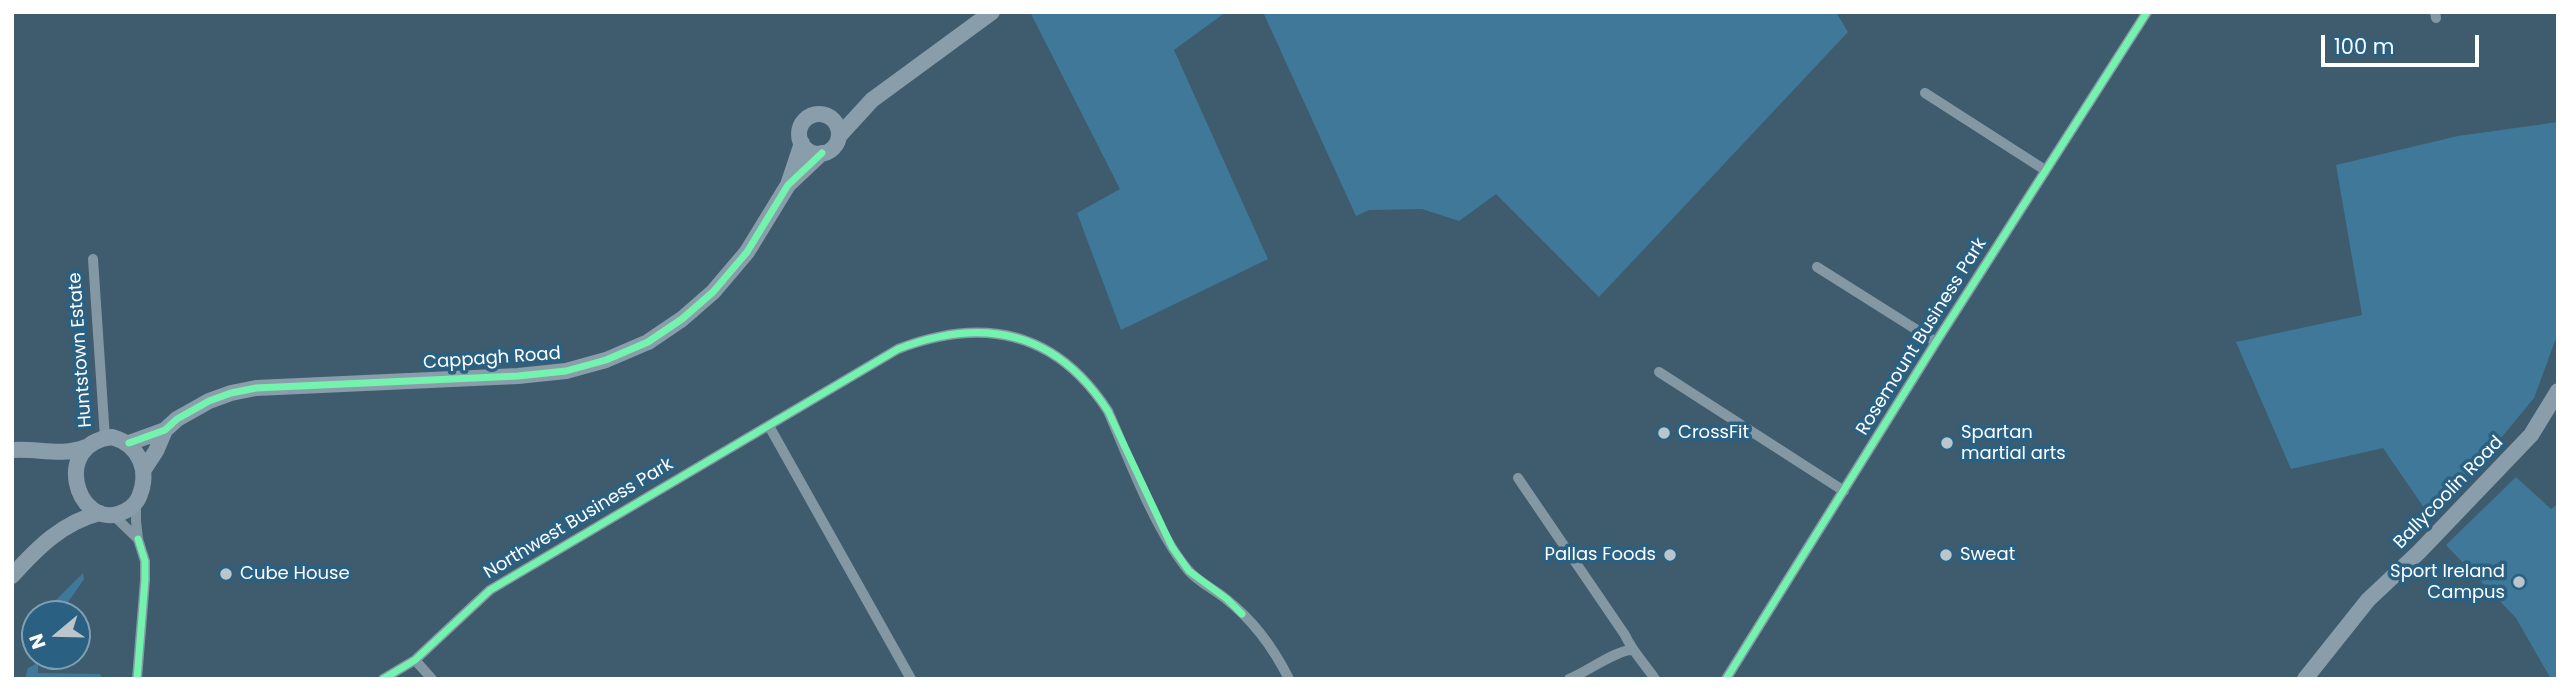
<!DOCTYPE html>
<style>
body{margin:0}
#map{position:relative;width:2570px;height:691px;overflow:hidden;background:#3e5c6e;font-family:Poppins,sans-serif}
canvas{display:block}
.frame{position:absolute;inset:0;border:14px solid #fff;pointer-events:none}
.north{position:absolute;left:21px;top:600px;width:70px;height:70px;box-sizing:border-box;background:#2a6182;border:2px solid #7fa0b4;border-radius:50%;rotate:251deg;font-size:19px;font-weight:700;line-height:28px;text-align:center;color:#fff}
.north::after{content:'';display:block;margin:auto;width:24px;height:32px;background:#bbc6cc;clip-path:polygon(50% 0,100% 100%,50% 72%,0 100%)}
.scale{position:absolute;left:2321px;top:35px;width:158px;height:32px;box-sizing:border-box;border:4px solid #fff;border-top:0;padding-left:9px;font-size:21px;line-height:24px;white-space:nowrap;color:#fff;-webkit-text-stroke:5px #2a6182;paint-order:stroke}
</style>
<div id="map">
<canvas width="2570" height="691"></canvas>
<div class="frame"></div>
<div class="north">N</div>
<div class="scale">100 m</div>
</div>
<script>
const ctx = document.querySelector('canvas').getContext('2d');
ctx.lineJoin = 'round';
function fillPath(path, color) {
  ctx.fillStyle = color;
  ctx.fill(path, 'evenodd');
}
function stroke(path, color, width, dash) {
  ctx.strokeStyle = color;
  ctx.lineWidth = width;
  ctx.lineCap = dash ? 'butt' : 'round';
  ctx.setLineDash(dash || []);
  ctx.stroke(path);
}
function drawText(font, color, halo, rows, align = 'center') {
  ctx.font = font + ' Poppins,sans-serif';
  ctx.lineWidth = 7;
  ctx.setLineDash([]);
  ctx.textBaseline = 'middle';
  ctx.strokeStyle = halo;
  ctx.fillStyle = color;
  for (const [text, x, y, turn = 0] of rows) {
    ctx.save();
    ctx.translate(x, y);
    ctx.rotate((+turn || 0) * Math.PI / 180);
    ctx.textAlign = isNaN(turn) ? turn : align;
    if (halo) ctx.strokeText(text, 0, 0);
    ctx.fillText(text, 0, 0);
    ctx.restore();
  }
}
fillPath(new Path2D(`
 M1030 12H1226L1174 50 1268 259 1121 330 1077 213 1120 189Z
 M1263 12H1836L1848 32 1599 297 1496 194 1459 221 1422 209 1369 210 1356 216Z
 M2558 122V333L2534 398 2501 438 2429 515 2383 448 2291 469 2236 342 2362 315 2336 165 2458 136Z
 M2516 477 2551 509 2558 504V679H2551L2516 618 2446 545Z
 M83 573 84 579 60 614H42Z
 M38 663V673L100 674 103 679H25L28 668Z`), '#3f7898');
stroke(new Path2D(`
 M2435 12 2436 18
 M1925 93 2045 170
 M93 259 105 438
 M1817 267 1936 342
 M1659 372 1844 491
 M769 426 911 679
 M1518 478 1625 635C1632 651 1645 664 1655 679
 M136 502V521L138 539 145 561V580L137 679
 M113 515 138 539
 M415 660 432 679
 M383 679 415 660 490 590 898 349C984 316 1056 331 1108 411 1129 459 1155 530 1188 570 1198 582 1214 589 1226 599 1253 620 1274 649 1289 679
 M1569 679C1585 673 1618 649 1632 650
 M1726 679 1936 342 2147 12`), '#8498a4', 10);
stroke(new Path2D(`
 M799 134a20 20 0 1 1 40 0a20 20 0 1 1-40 0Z
 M839 136 872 100 992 12
 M788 185 802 143
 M112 437C140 445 150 471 139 497 135 506 127 511 118 514 76 526 52 444 112 437Z
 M129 443 165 430 177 419 209 401 231 393 256 388 518 376 566 371 606 360 648 342 682 319 713 292 747 252 788 185 822 153
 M12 450C38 448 62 457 86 447
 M143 471 156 451 165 430
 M12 576C37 548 63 522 100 513
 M2305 679 2368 600 2419 552 2531 435 2558 391`), '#8a9daa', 16);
stroke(new Path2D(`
 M129 443 165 430 177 419 209 401 231 393 256 388 518 376 566 371 606 360 648 342 682 319 713 292 747 252 788 185 822 153
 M137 679 145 580V561L138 539
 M383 679 415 660 490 590 898 349C984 316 1056 331 1108 411L1172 547 1189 571 1227 599 1242 614
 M1726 679 1936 342 2147 12`), '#73f3ae', 7);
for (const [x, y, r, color] of [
 [1664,433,7,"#bbc6cc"],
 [1947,443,7,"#bbc6cc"],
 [1670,555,7,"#bbc6cc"],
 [1946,555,7,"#bbc6cc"],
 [226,574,7,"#bbc6cc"],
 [2519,582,7,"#bbc6cc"]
]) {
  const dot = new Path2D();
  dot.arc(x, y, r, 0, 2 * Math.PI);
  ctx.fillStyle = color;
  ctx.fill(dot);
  stroke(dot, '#2a6182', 2.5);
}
drawText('18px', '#fff', '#2a6182', [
 ["Rosemount Business Park",1922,337,-58],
 ["Huntstown Estate",81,350,-94],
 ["Cappagh Road",492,359,-4],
 ["Ballycoolin Road",2449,493,-46],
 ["Northwest Business Park",579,519,-31]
]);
drawText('18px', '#fff', '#2a6182', [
 ["CrossFit",1678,433],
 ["Spartan",1961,433],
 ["martial arts",1961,454],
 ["Pallas Foods",1656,555,"right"],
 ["Sweat",1960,555],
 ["Sport Ireland",2505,572,"right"],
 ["Campus",2505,593,"right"],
 ["Cube House",240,574]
], 'left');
</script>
